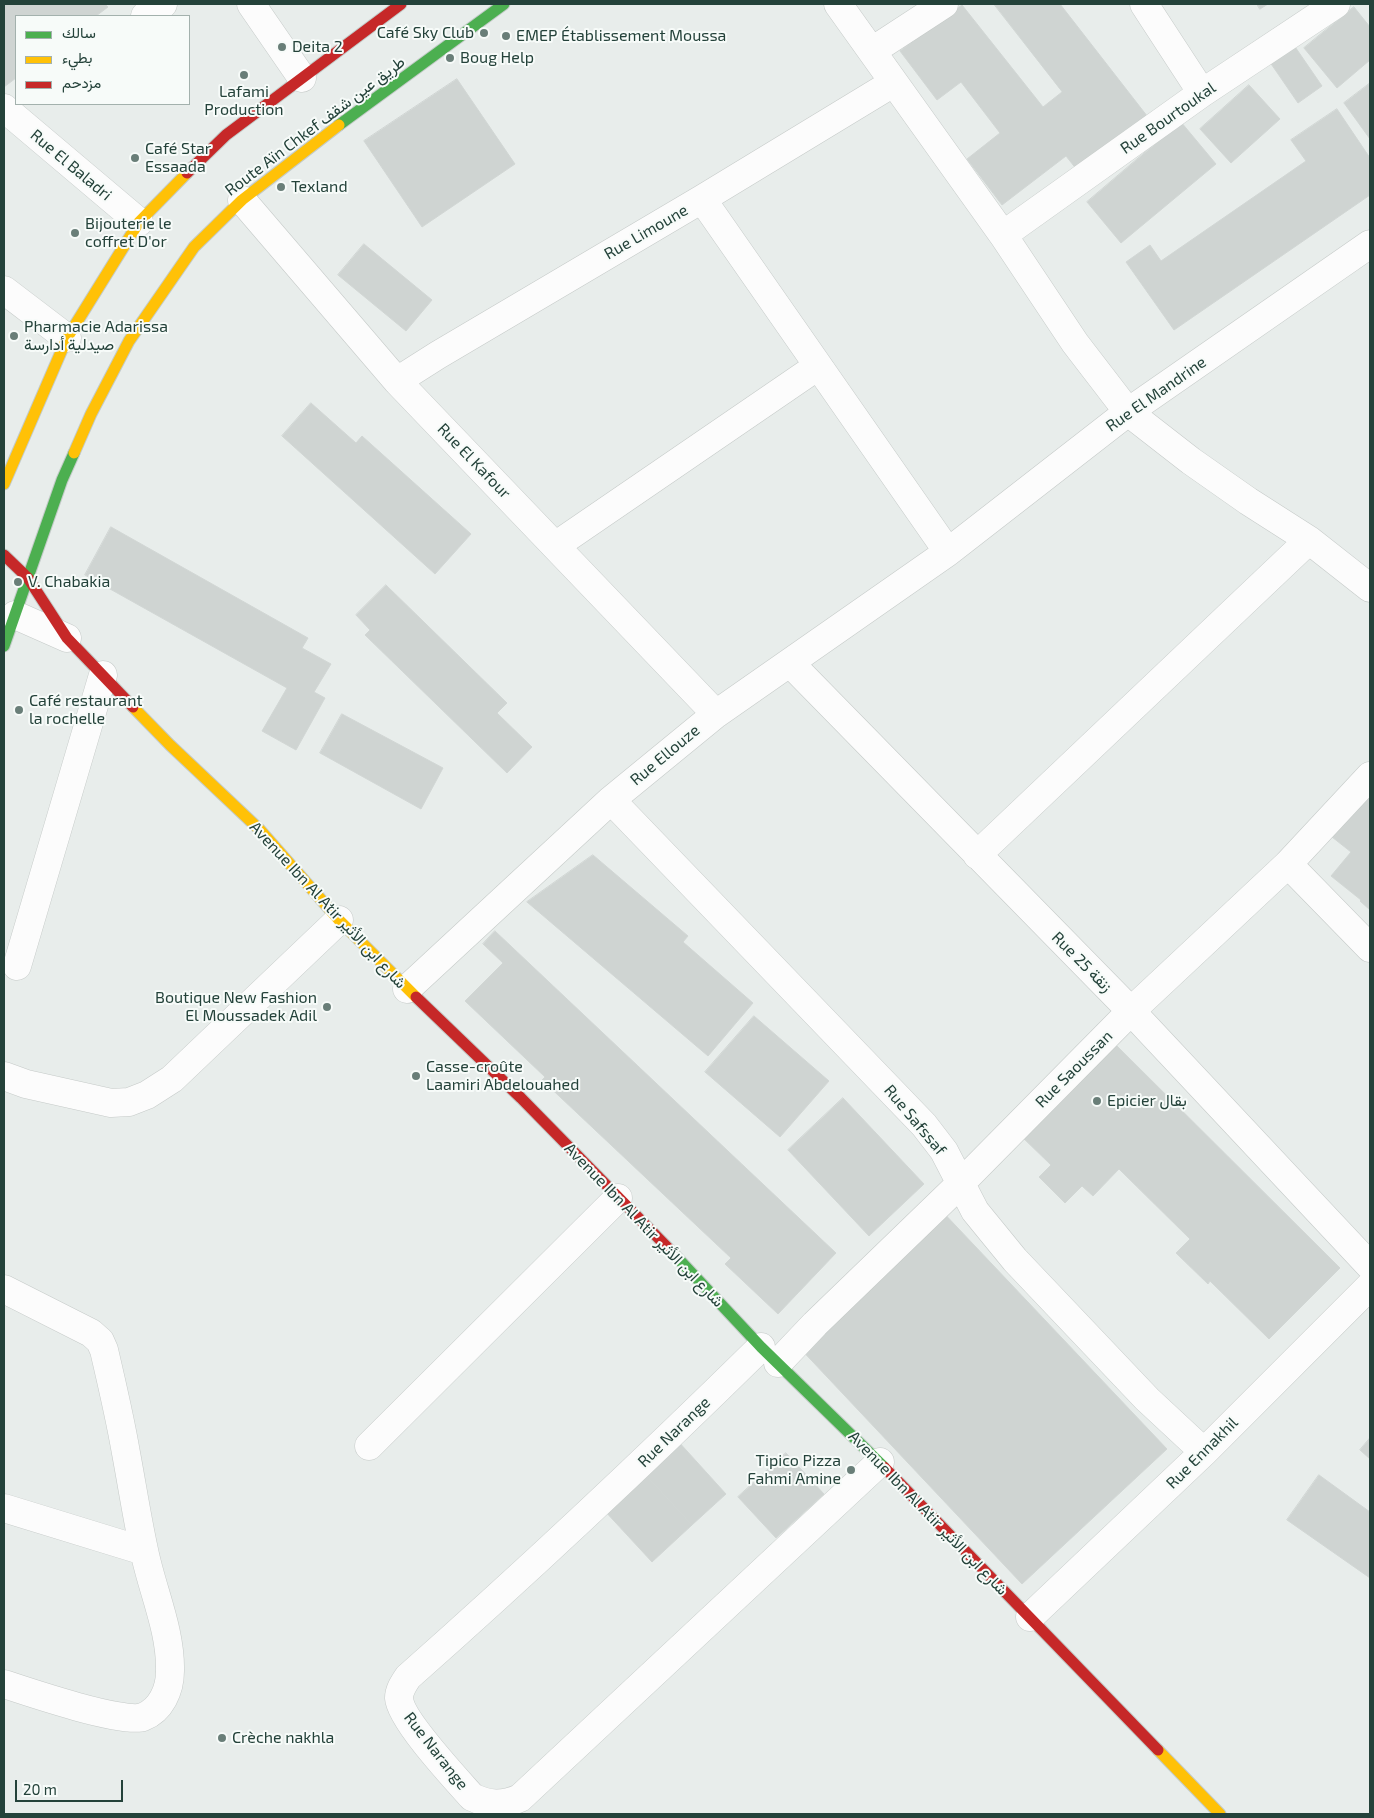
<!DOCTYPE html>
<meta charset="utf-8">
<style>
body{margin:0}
#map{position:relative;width:1374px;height:1818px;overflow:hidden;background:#e8edeb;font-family:"Exo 2",Vazirmatn,sans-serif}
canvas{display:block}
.frame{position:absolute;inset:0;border:5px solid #24423a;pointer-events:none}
.legend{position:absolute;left:15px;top:15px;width:175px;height:90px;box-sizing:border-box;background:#f7fbf9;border:1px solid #a3b1ad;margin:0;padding:6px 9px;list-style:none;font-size:15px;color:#24423a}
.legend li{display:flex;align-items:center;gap:10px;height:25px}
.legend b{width:25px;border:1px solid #a3b1ad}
.scale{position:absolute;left:15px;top:1780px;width:108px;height:22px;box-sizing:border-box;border:2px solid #24423a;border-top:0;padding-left:6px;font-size:15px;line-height:18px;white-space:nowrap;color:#24423a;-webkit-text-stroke:4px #f7fbf9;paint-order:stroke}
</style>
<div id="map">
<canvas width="1374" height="1818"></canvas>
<div class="frame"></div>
<ul class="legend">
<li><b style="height:6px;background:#4caf50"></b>سالك</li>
<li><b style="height:6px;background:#ffc107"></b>بطيء</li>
<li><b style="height:6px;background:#c62828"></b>مزدحم</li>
</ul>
<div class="scale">20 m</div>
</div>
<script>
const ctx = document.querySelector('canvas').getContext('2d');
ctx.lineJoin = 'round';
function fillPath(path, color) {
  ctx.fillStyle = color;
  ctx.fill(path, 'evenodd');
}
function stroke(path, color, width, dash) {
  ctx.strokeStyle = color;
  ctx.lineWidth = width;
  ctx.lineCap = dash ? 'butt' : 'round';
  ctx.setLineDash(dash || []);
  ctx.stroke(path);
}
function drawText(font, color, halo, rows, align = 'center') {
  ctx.font = font + ' "Exo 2",Vazirmatn,sans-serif';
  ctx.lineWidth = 4;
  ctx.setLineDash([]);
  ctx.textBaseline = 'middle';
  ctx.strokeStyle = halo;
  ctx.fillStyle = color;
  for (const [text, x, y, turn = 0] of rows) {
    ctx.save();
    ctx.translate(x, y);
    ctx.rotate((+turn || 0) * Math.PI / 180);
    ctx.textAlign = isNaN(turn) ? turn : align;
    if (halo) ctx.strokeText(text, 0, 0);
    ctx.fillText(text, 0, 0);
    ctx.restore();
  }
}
const building = new Path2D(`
 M4 4H105L108 7 96 16H16V78L4 87Z
 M994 4H1060L1151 121 1081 175 1066 156 1002 205 967 159 1000 133 961 82 937 100 900 51 962 5 1043 107 1062 92Z
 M1257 4H1268L1260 9Z
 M1354 7 1370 27V60L1337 88 1304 48Z
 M1289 38 1322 86 1298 103 1265 55Z
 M457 79 515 164 422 227 364 141Z
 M1369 84 1370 86V139L1344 103Z
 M1249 85 1280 119 1231 163 1200 129Z
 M1337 109 1370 158V195L1174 330 1126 262 1150 245 1161 261 1306 161 1291 140Z
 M1181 122 1216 164 1121 243 1087 202Z
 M364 244 432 300 406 331 338 275Z
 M311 403 356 443 362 436 471 534 435 574 282 436Z
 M111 527 308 638 302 648 331 664 314 692 325 698 296 750 262 731 287 688 85 575Z
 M386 585 507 703 497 713 532 747 507 773 365 635 370 630 356 615Z
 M342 714 443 768 421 809 320 753Z
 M1370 790V910L1360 901 1361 900 1331 876 1351 852 1332 837Z
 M593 855 688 936 683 942 753 1003 708 1056 527 902Z
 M495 931 836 1253 778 1314 725 1264 731 1258 542 1080 545 1077 465 1001 503 963 483 944Z
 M754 1016 829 1081 780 1137 705 1072Z
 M1116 1045 1340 1268 1269 1339 1210 1281 1208 1284 1176 1253 1190 1239 1119 1169 1093 1196 1082 1186 1065 1203 1039 1177 1051 1165 1020 1135Z
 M843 1098 924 1184 869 1236 788 1150Z
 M939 1208 1167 1449 1022 1584 796 1344Z
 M1370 1438V1459L1360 1450Z
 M677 1440 726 1494 692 1525 643 1472Z
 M786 1453 824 1494 776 1538 738 1497Z
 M643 1472 692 1525 652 1562 603 1509Z
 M1319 1475 1370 1512V1578L1287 1520Z`);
fillPath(building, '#cfd4d2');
stroke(building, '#d1d6d4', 1);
const street = new Path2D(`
 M251 4 302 78
 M838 4 1003 235 1075 343 1128 412 1191 461 1248 501 1309 540 1370 588
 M1144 4 1202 93
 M145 16 163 4
 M872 51 944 4
 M4 108 139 222
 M702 199 948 552
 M242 200 397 381 716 714
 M1003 235 1202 93 1336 4
 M4 290 67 338
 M397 381 438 355 702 199 893 83
 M555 546 818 366
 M15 615 67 638
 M790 663 1131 1011 1370 1266
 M611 800 924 1125 944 1151 975 1211 1015 1260 1147 1399 1204 1452
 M977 855 1309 540
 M1288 864 1370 948
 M17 966 103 675
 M407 989 611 800 716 714 948 552 1128 412 1370 244
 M4 1076 26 1084 111 1103 129 1102 147 1095 172 1079 339 920
 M4 1289 91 1333 100 1341 104 1350C112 1384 120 1418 126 1453 132 1485 137 1518 144 1550 152 1590 171 1630 170 1671 170 1690 161 1710 143 1717 123 1724 28 1692 4 1684
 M761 1347C646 1460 529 1570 408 1677 404 1683 399 1690 399 1698 400 1719 456 1779 472 1797 489 1805 502 1806 520 1798L880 1462
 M778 1363 815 1324 960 1184 1131 1011 1288 864 1370 776
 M369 1446 618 1198
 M4 1508 144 1551
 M1030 1617 1204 1452 1370 1286`);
const fast = new Path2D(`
 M339 125 504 4
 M4 646 62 480 74 453
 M672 1252 761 1347 884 1467`);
const slow = new Path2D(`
 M74 453 91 414 129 341 194 247 242 200 339 125
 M4 484 67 338 139 222 187 173
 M133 707 170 745 260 830 339 920 416 997
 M1158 1750 1220 1814`);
const jam = new Path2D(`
 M187 173 226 135 401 4
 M4 555 28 578 67 638 133 707
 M416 997 521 1098 672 1252
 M884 1467 1158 1750`);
stroke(street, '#c5cac8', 29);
stroke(fast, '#c3cbc8', 13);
stroke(slow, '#c3cbc8', 13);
stroke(jam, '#c3cbc8', 13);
stroke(street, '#fcfcfc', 28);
stroke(fast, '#4caf50', 11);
stroke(slow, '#ffc107', 11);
stroke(jam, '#c62828', 11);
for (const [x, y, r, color] of [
 [484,33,5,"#697e78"],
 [506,36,5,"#697e78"],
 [282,47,5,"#697e78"],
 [450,58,5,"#697e78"],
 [244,75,5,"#697e78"],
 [135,158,5,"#697e78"],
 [281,187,5,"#697e78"],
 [75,233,5,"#697e78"],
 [14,336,5,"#697e78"],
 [18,582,5,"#697e78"],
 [19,710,5,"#697e78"],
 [327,1007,5,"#697e78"],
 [416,1076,5,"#697e78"],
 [1097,1101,5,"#697e78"],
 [851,1470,5,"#697e78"],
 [222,1738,5,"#697e78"]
]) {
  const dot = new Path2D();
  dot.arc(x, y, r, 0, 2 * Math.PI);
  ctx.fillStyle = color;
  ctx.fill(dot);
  stroke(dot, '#f7fbf9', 2);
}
drawText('16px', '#24423a', '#f7fbf9', [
 ["Café Sky Club",474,33,"right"],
 ["EMEP Établissement Moussa",516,36],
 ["Deita 2",292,47],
 ["Boug Help",460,58],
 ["Lafami",244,92,"center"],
 ["Production",244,110,"center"],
 ["Café Star",145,149],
 ["Essaada",145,167],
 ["Texland",291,187],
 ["Bijouterie le",85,224],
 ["coffret D'or",85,242],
 ["Pharmacie Adarissa",24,327],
 ["صيدلية أدارسة",24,345],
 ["V. Chabakia",28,582],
 ["Café restaurant",29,701],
 ["la rochelle",29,719],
 ["Boutique New Fashion",317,998,"right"],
 ["El Moussadek Adil",317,1016,"right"],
 ["Casse-croûte",426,1067],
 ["Laamiri Abdelouahed",426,1085],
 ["Epicier بقال",1107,1101],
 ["Tipico Pizza",841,1461,"right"],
 ["Fahmi Amine",841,1479,"right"],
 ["Crèche nakhla",232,1738]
], 'left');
drawText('16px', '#24423a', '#f7fbf9', [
 ["Rue Bourtoukal",1168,118,-35],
 ["Route Aïn Chkef طريق عين شقف",315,126,-37],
 ["Rue El Baladri",71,165,40],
 ["Rue Limoune",646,232,-30],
 ["Rue El Mandrine",1156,394,-35],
 ["Rue El Kafour",474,461,46],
 ["Rue Ellouze",665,755,-40],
 ["Avenue Ibn Al Atir شارع ابن الأثير",328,905,47],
 ["Rue 25 زنقة",1082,962,45],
 ["Rue Saoussan",1074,1069,-45],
 ["Rue Safssaf",915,1120,50],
 ["Avenue Ibn Al Atir شارع ابن الأثير",644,1225,46],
 ["Rue Narange",674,1432,-44],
 ["Rue Ennakhil",1202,1453,-45],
 ["Avenue Ibn Al Atir شارع ابن الأثير",928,1513,46],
 ["Rue Narange",436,1751,52]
]);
</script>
